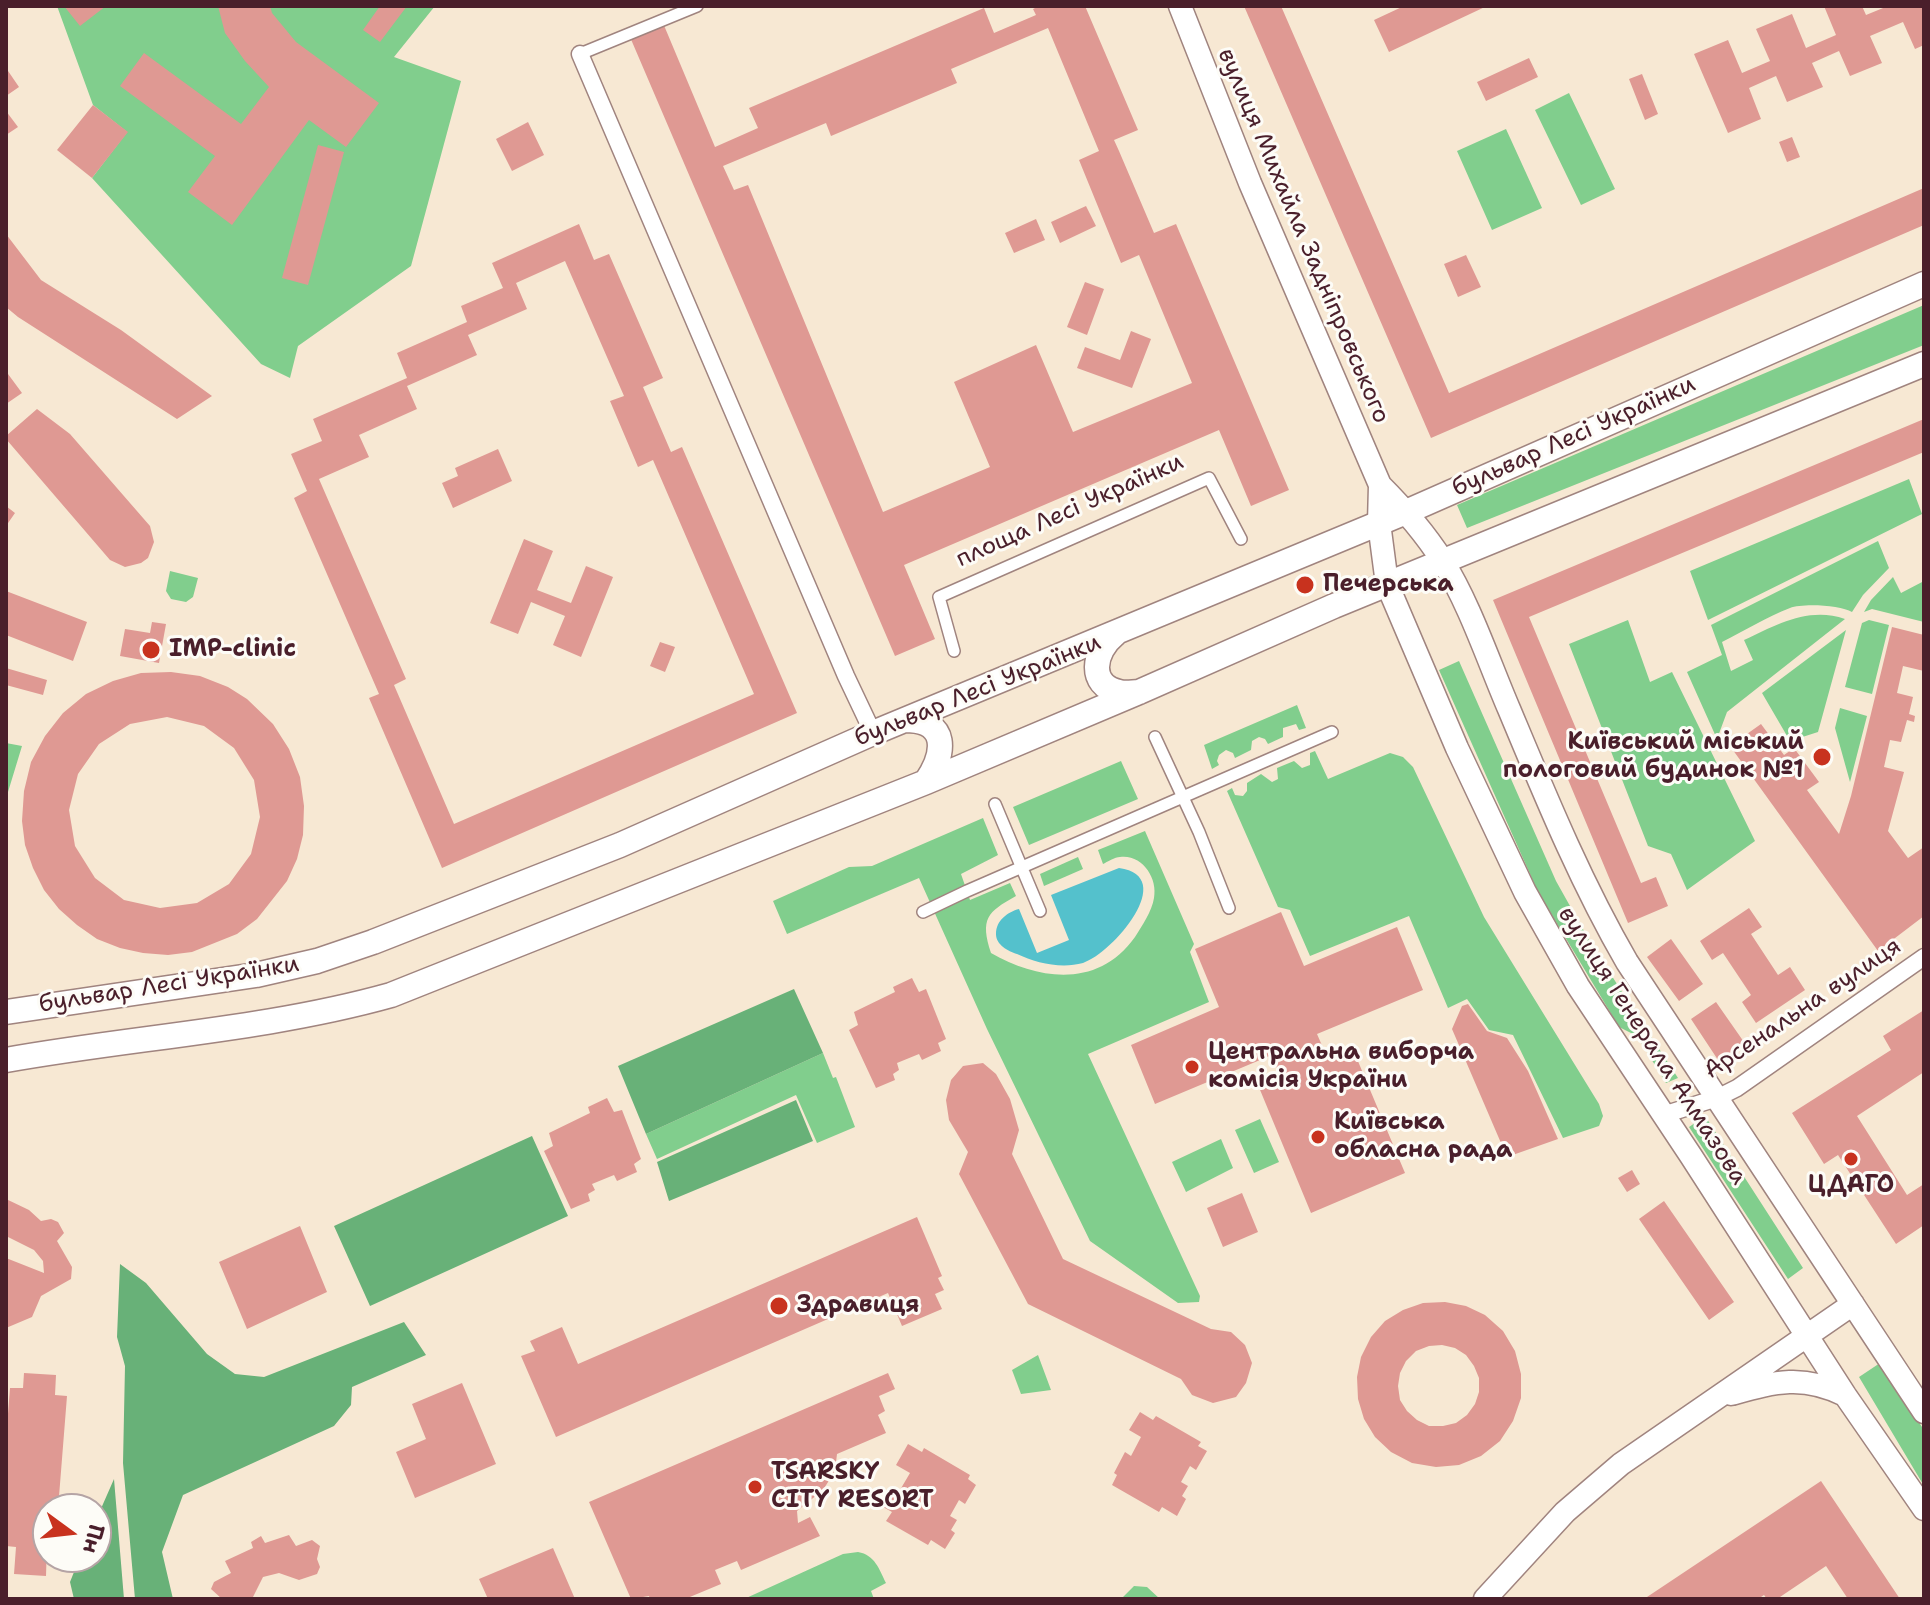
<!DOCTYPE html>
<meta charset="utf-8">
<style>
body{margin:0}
#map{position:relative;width:1930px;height:1605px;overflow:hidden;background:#f7e8d3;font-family:"Shantell Sans",sans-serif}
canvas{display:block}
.frame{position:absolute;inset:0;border:8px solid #4a1f2b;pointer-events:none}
.north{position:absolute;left:32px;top:1493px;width:80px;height:80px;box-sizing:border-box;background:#fdfcf7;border:2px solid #b5a4a5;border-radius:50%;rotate:105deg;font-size:22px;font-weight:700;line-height:32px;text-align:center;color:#4a1f2b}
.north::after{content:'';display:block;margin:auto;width:28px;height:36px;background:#c8321e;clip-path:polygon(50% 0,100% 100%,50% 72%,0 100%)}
</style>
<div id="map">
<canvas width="1930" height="1605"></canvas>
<div class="frame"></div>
<div class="north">Пн</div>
</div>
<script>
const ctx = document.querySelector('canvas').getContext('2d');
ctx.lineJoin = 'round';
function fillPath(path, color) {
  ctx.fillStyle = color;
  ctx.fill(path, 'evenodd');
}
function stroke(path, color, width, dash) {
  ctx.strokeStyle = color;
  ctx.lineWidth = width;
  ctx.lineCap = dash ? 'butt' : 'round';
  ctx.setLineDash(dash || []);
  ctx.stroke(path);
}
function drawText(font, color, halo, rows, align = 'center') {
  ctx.font = font + ' "Shantell Sans",sans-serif';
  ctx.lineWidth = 6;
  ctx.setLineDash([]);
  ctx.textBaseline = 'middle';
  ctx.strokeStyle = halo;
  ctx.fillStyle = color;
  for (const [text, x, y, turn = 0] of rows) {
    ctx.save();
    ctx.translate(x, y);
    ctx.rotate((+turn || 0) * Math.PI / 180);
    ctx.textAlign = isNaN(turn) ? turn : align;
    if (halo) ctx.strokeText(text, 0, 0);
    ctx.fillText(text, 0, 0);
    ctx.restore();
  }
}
fillPath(new Path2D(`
 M57 6H435L394 57 461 81 411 266 298 346 290 378 261 364 92 178 127 132 93 105Z
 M1569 93 1615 189 1581 205 1535 110Z
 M1506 129 1542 208 1492 230 1457 151Z
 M1924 305V345L1467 528 1457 505Z
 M1909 479 1922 514 1708 620 1690 571Z
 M1878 541 1889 568 1863 595 1852 612C1841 605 1802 603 1790 608 1767 617 1744 631 1722 642L1731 671 1753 660 1744 640C1776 625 1809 606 1845 619L1727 712 1717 739 1687 672 1722 655 1711 625Z
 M170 571 198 578 193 597 186 602 171 599 166 591Z
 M1893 577 1901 593 1924 581V622L1872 609 1864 612 1871 600Z
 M1628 620 1650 682 1672 672 1755 841 1687 890 1671 854 1648 846 1569 644Z
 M1869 620 1889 625 1872 694 1845 687 1862 623Z
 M1846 630 1818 732 1790 741 1762 693Z
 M1459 661 1556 881 1593 947 1678 1078 1666 1083 1637 1036 1619 1027 1538 892 1439 670Z
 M1297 705 1306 728 1299 730 1296 724 1283 728V737L1268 744 1265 739 1259 737 1252 741 1251 750 1235 758 1233 753 1226 750 1219 755 1217 761 1219 765 1212 769 1204 745Z
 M1840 708 1867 716 1850 782 1835 728Z
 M6 743 22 746 8 792 6 788Z
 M1315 751 1328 779 1390 753 1403 757 1413 767 1484 917 1599 1104 1603 1116 1599 1126 1563 1138 1513 1035 1489 1030 1467 999 1448 1008 1409 916 1310 956 1290 910 1278 907 1227 791 1232 788 1235 795 1243 796 1247 791V783L1261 774 1272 782 1278 779 1277 768 1294 761 1302 768 1310 765V753Z
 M1121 761 1138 799 1029 845 1013 807Z
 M983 818 998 855 961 874 970 900 1010 883 1016 896C987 912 980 919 991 953 1040 981 1099 988 1135 937 1142 926 1152 911 1154 898 1158 878 1142 854 1120 857 1115 857 1107 862 1103 864L1098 850 1145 831 1194 944 1190 952 1209 1002 1088 1054 1200 1296 1199 1302 1178 1303 1090 1241 987 1029 919 878 787 934 773 901 849 867 872 866Z
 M1078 857 1083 869 1044 886 1040 874Z
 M823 1053 833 1078 836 1077 855 1127 817 1143 796 1095 657 1159 646 1134Z
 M1705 1116 1803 1268 1788 1279 1689 1127Z
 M1260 1119 1279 1162 1254 1173 1235 1130Z
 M1221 1139 1233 1168 1186 1192 1172 1162Z
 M1038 1355 1051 1390 1021 1394 1012 1370Z
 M1880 1363 1924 1430V1486L1859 1377Z
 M858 1552C875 1555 879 1569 886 1583L871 1591 874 1599H744L843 1554Z
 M1134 1586 1147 1587 1160 1599H1121Z`), '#81ce8d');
fillPath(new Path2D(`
 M794 989 823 1053 646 1134 618 1066Z
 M796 1100 813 1141 669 1201 657 1162Z
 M532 1136 568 1216 370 1306 334 1226Z
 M120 1264 146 1283 207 1354 235 1374 264 1377 404 1322 426 1355 352 1387 351 1405 334 1426 183 1495 162 1552 173 1599H135L123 1463 125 1366 117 1337Z
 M114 1479 124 1599H74L70 1582 80 1557H96V1520Z`), '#68b178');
fillPath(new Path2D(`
 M1119 868C1179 876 1113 953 1083 963 1061 969 1036 963 1017 954 1008 951 996 945 996 934 996 920 1008 912 1019 909L1037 953 1069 940 1051 895Z`), '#54c1cc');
fillPath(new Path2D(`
 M64 6H106L80 26Z
 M218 6H270L272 13 296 42 379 103 346 147 309 120 232 225 188 192 215 156 120 86 144 53 241 124 269 87 245 61 225 33Z
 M380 6H407L380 42 363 30Z
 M1039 6H1085L1138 130 1114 140 1119 151 1154 233 1176 224 1289 490 1251 506 1219 430 904 565 935 639 895 656 630 37 663 23 715 147 758 128 749 108 984 8 994 33 1036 15 1033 9ZM1048 28 1099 151 1079 160 1121 263 1139 255 1192 383 1073 432 1036 345 954 382 990 467 883 512 748 185 734 190 723 166 826 123 831 136 957 83 951 69Z
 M1244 6H1281L1449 393 1924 188V225L1431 438Z
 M1404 6H1487L1389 52 1374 20Z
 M1824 6H1862L1866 15 1888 6H1924V45L1915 49 1903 22 1870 36 1882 63 1850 76 1839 51 1812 63 1823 87 1787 102 1776 76 1749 88 1761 119 1728 133 1694 54 1728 40 1742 73 1770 61 1756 29 1792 14 1806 48 1836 35Z
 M1529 58 1538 77 1486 101 1477 82Z
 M6 68 19 87 6 96Z
 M1642 74 1658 114 1645 120 1629 79Z
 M93 105 128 132 92 178 57 150Z
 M6 111 18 127 6 135Z
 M528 122 544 155 512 171 496 139Z
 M1792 137 1800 157 1787 162 1779 142Z
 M318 145 344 152 308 285 282 278Z
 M1086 206 1096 226 1060 243 1051 222Z
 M1036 219 1045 240 1014 253 1005 233Z
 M579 224 594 260 609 254 663 378 643 387 671 452 682 447 797 713 442 868 369 698 379 694 294 498 307 491 291 454 322 441 313 419 407 378 397 353 467 322 461 306 503 288 492 263ZM565 261 624 396 610 401 638 467 653 460 754 694 454 824 394 685 406 679 319 479 369 457 359 435 417 409 407 386 477 355 468 335 527 309 516 283Z
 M6 234 41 280 121 330 212 396 177 419 18 317 6 307Z
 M1466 255 1481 287 1458 297 1444 264Z
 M1085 282 1104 289 1087 335 1067 327Z
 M1131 331 1151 339 1132 388 1077 368 1085 347 1120 360Z
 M8 374 22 393 6 404V376Z
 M37 409 70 434 150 526 154 542 148 558 141 563 125 567 110 560 6 439V436Z
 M1924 419V452L1529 617 1641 883 1656 877 1668 906 1628 923 1493 600Z
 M498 449 512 481 453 508 442 483 458 476 455 468Z
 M6 506 15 513 6 526Z
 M524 539 553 551 537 590 571 603 586 566 613 577 581 657 553 645 565 616 531 602 518 634 490 623Z
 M6 591 87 622 73 661 6 635Z
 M152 622 166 624 159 663 120 656 125 629 150 633Z
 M1892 627 1924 635V671L1903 666 1897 693 1913 697 1909 714 1915 716 1914 722 1907 720 1901 742 1890 740 1884 767 1904 772 1888 831 1908 858 1924 847V916L1878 951 1730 746 1761 724 1784 755 1794 748 1819 782 1807 790 1839 834 1851 796Z
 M660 642 675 647 665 672 650 666Z
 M6 668 47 680 43 695 6 685Z
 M171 672 200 676 228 687 247 699 273 724 289 749 300 777 304 806 303 835 297 859 287 881 257 919 237 934 192 952 168 955 143 953 120 948 97 939 77 925 59 909 44 890 33 868 25 845 22 821 24 791 31 762 45 736 63 713 86 694 113 681 141 673ZM167 717 204 726 234 748 254 780 260 817 251 854 229 884 197 903 160 908 124 900 95 878 75 846 69 810 78 774 99 744 130 724Z
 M1749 908 1762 927 1751 934 1778 975 1790 967 1805 990 1756 1023 1742 1002 1751 995 1723 953 1712 960 1700 941Z
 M1281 912 1304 966 1397 927 1423 990 1317 1034 1327 1057 1352 1047 1405 1173 1311 1213 1258 1085 1280 1076 1272 1055 1155 1104 1131 1045 1219 1007 1195 949Z
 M1671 939 1703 984 1679 1001 1647 957Z
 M912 978 919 992 926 989 946 1039 938 1043 941 1051 922 1060 919 1054 897 1063 899 1070 893 1074 895 1080 876 1088 849 1030 858 1025 854 1012 895 992 893 987Z
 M1716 1002 1746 1045 1720 1063 1691 1019Z
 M1468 1004 1487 1031 1507 1038 1528 1071 1558 1139 1507 1157 1452 1029 1462 1006Z
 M1924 1010V1072L1857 1116 1907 1195 1924 1184V1225L1896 1244 1838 1155 1824 1164 1792 1113 1891 1050 1883 1036Z
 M983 1063 996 1074 1010 1099 1019 1130 1012 1154 1063 1259 1211 1329 1231 1332 1245 1345 1252 1363 1246 1383 1236 1397 1213 1403 1192 1395 1181 1379 1028 1304 959 1174 968 1152 949 1120 946 1100 951 1080 963 1066Z
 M607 1098 614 1112 622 1110 641 1159 634 1164 637 1172 617 1181 614 1175 592 1184 595 1190 588 1194 590 1201 571 1209 544 1151 553 1146 549 1133 590 1113 588 1107Z
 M1632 1170 1640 1184 1627 1192 1618 1178Z
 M1242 1193 1258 1232 1223 1247 1207 1208Z
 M6 1199 29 1210 41 1221 51 1219 58 1222 64 1233 57 1241 72 1267 71 1279 41 1296 32 1317 6 1328V1258L44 1273 43 1261 34 1250 6 1236Z
 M1664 1201 1734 1302 1709 1320 1639 1219Z
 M917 1217 942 1276 938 1278 944 1290 935 1294 942 1309 902 1326 888 1293 556 1437 521 1356 535 1351 530 1341 562 1327 578 1364Z
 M300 1226 327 1292 247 1329 219 1262Z
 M1445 1302 1466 1306 1485 1315 1503 1331 1515 1351 1521 1374V1398L1513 1421 1500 1441 1481 1456 1459 1465 1436 1467 1412 1463 1391 1452 1375 1437 1364 1419 1358 1399 1357 1377 1361 1357 1371 1337 1385 1321 1403 1310 1423 1303ZM1442 1345 1455 1348 1466 1355 1474 1366 1479 1378V1392L1475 1404 1467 1415 1456 1423 1443 1426H1429L1417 1420 1407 1411 1400 1400 1398 1386 1400 1373 1406 1361 1416 1351 1429 1346Z
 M24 1373 56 1375 55 1395 67 1396 58 1509H48L46 1576 14 1574 16 1547 6 1546V1439L10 1388H23Z
 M888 1373 895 1389 879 1396 885 1411 878 1415 886 1433 837 1454 835 1471 823 1490 797 1511 798 1523 810 1517 820 1536 741 1570 737 1561 715 1570 721 1584 685 1599H650L649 1596 631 1599 589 1502Z
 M462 1383 496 1464 415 1498 396 1452 426 1439 412 1404Z
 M1140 1412 1153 1420 1156 1416 1201 1442 1198 1446 1207 1451 1196 1470 1190 1466 1181 1482 1188 1486 1182 1496 1186 1499 1177 1516 1162 1507 1159 1512 1112 1485 1117 1475 1114 1473 1125 1452 1131 1456 1141 1437 1129 1430Z
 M908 1444 922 1452 924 1448 970 1475 968 1479 976 1485 965 1504 959 1500 950 1516 957 1520 951 1530 955 1533 945 1549 931 1540 928 1545 886 1521 892 1512 883 1507 894 1487 900 1490 910 1473 896 1465Z
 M1821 1481 1900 1599H1848L1826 1566 1777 1599H1767L1764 1595 1758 1599H1644Z
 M289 1535 296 1546 312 1540 320 1546 317 1559 320 1567 317 1574 299 1580 279 1573 263 1577 252 1599H222L211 1589 214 1582 231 1573 225 1561 253 1548 251 1542 261 1536 265 1543Z
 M553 1548 575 1599H488L479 1579Z`), '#df9993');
const pedestrian = new Path2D(`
 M580 54 697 6
 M954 651 939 597 1209 478 1241 539
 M1155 737 1199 832 1229 908
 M995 804 1040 911
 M923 912 967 891 1332 732`);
const minor = new Path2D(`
 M580 54 846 676 873 733
 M1663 1115 1717 1098 1737 1088 1924 957`);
const secondary = new Path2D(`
 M1180 6 1250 183 1380 485C1403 508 1424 532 1442 560 1470 605 1488 660 1509 709 1545 795 1580 881 1627 962L1924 1412
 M1380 485 1379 523 1387 584 1457 748 1525 892 1578 986 1691 1156 1845 1395 1924 1509
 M1731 1394C1775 1382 1802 1374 1845 1395
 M1485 1599 1565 1512 1621 1464 1853 1304`);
const primary = new Path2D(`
 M1114 635C1094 651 1087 685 1119 692 1126 694 1133 692 1139 692
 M905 720C950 720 945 754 926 782
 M6 1012 256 975 317 961 373 942 620 845 873 733 1406 512 1924 284
 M6 1060C134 1037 266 1030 391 995L926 782 1139 692 1334 606 1924 364`);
stroke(pedestrian, '#a0847f', 14);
stroke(minor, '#a0847f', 19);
stroke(secondary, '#a0847f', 25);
stroke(primary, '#a0847f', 27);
stroke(pedestrian, '#fff', 11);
stroke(minor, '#fff', 16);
stroke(secondary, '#fff', 22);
stroke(primary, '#fff', 24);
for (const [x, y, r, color] of [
 [1305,585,10,"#c8321e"],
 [151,650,10,"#c8321e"],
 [1822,757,10,"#c8321e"],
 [1192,1067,8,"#c8321e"],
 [1318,1137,8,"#c8321e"],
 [1851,1159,8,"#c8321e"],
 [779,1306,10,"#c8321e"],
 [755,1487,8,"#c8321e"]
]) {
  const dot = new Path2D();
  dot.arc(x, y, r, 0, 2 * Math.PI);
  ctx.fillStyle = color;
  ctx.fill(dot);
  stroke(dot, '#fdfcf7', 3);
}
drawText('24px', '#4a1f2b', '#fdfcf7', [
 ["вулиця Михайла Задніпровського",1303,236,67],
 ["бульвар Лесі Українки",1574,437,-24],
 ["площа Лесі Українки",1070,511,-24],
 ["бульвар Лесі Українки",978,691,-22],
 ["бульвар Лесі Українки",169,985,-9],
 ["Арсенальна вулиця",1803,1009,-34],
 ["вулиця Генерала Алмазова",1652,1046,57]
]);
drawText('bold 24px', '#4a1f2b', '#fdfcf7', [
 ["Печерська",1323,585],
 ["IMP-clinic",169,650],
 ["Київський міський",1804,743,"right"],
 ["пологовий будинок №1",1804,771,"right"],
 ["Центральна виборча",1208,1053],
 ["комісія України",1208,1081],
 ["Київська",1334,1123],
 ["обласна рада",1334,1151],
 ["ЦДАГО",1851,1186,"center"],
 ["Здравиця",797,1306],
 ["TSARSKY",771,1473],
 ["CITY RESORT",771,1501]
], 'left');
</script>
